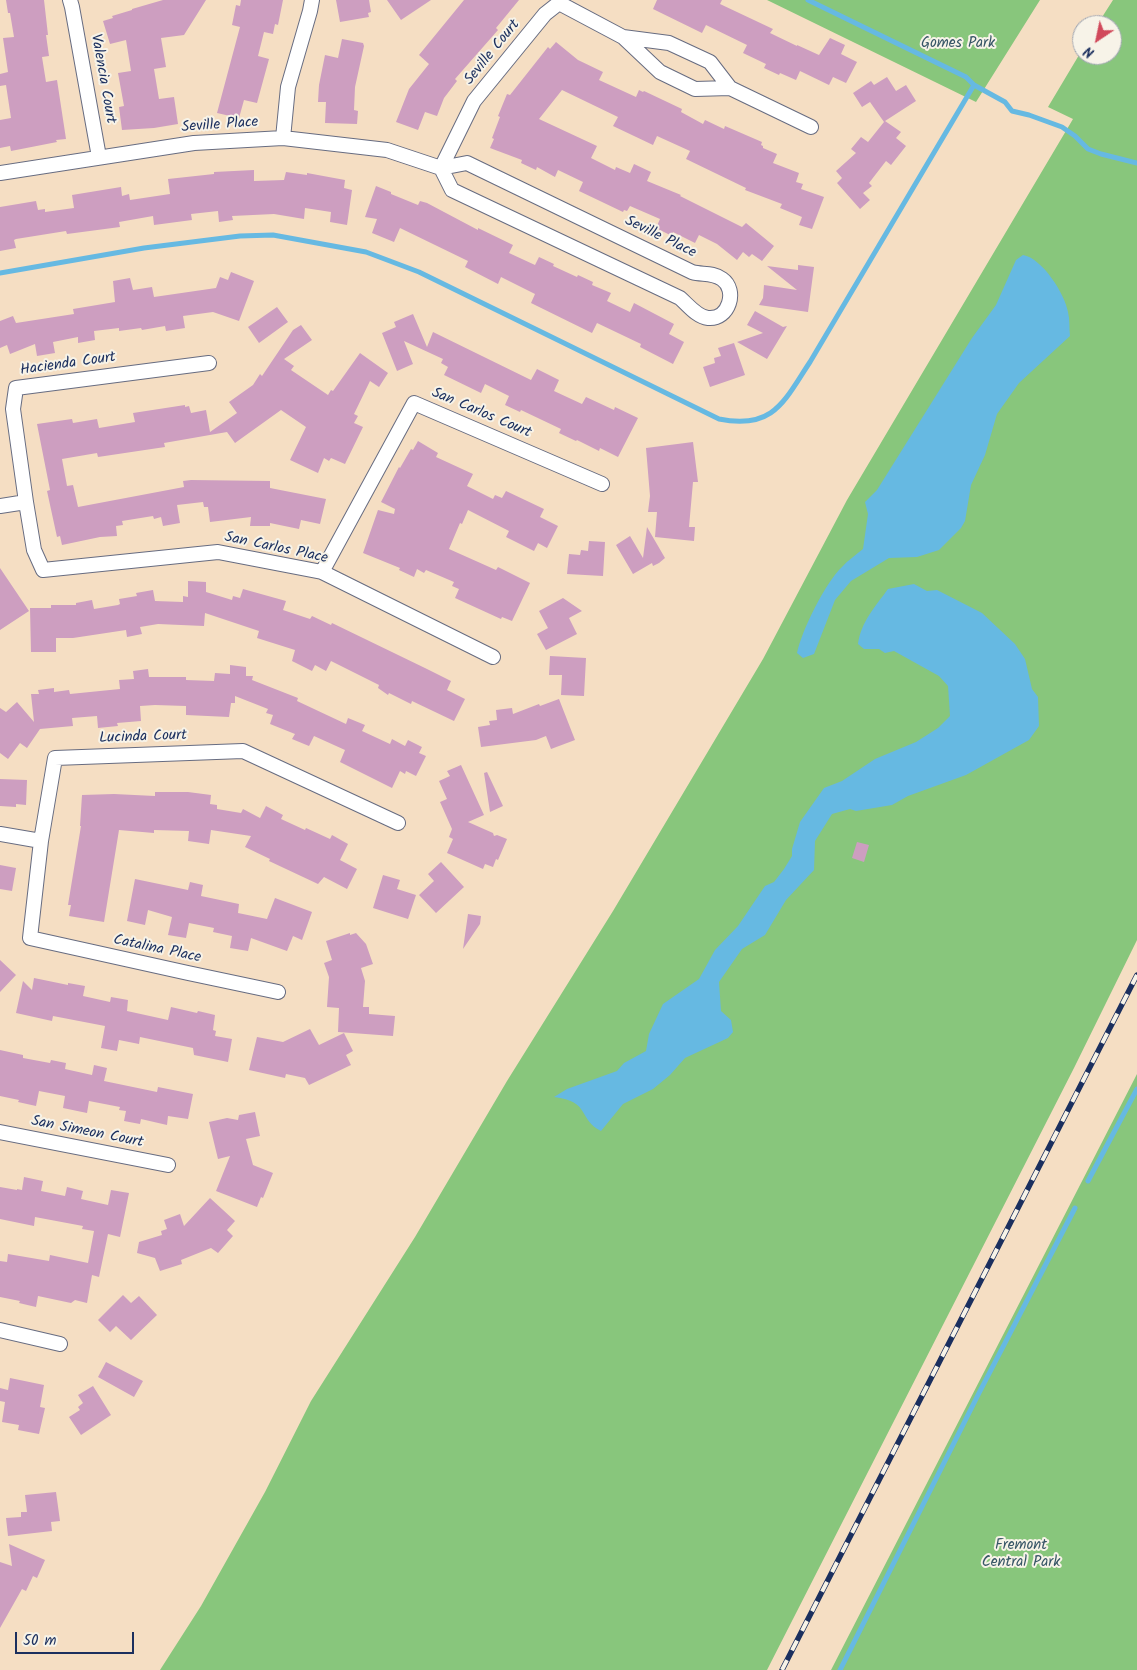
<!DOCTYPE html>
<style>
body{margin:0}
#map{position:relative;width:1137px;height:1670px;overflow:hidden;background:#f5dec3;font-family:Kalam,sans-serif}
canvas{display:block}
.north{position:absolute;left:1072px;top:15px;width:50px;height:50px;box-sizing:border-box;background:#f7f3e8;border:1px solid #9fa5b1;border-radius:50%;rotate:214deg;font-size:14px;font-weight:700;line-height:20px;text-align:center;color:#1b2f5e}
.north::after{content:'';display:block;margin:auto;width:18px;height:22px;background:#d1495b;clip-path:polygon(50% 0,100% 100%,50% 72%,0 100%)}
.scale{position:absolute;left:15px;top:1632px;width:119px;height:22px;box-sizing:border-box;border:2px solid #1b2f5e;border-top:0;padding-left:6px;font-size:15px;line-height:18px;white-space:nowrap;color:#1b2f5e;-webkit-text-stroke:4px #f7f3e8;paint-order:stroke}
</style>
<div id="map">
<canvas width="1137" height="1670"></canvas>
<div class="north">N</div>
<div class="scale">50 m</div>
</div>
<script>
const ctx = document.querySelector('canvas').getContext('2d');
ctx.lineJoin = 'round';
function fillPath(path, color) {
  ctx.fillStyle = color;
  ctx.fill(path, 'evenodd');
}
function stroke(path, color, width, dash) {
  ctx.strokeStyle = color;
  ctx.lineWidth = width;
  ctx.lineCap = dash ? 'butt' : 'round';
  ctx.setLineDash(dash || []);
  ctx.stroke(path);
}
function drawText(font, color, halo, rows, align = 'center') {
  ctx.font = font + ' Kalam,sans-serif';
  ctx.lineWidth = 4;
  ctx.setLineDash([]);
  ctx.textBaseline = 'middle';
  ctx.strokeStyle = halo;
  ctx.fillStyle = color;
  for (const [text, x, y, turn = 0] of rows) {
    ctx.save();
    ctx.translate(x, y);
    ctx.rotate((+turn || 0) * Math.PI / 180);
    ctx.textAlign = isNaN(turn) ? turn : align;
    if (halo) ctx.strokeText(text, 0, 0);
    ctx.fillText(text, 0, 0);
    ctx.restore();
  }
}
fillPath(new Path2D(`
 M767 0H1040L976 102Z
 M1113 0H1137V940L1074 1068 767 1670H160L201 1606 265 1492 311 1401 415 1237 507 1081 613 911 763 659 847 500 1073 119 1048 107 1082 50V55H1112V25H1097Z
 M1137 1074V1670H831Z`), '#88c67c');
fillPath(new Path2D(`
 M1023 255C1042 258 1065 294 1068 312 1070 320 1069 328 1070 336L1019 383 997 414 985 455 971 485 965 521 961 528 939 550 917 557 889 558 851 581 835 600 814 654 803 658 797 653C802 630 825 583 842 567 848 560 856 555 863 549L868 514 865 502 877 490 972 338 996 305 1016 260Z
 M914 584 927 591 937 590 982 613 1015 644 1025 659 1032 689 1038 697 1039 726 1029 740 966 775 908 796 892 805 856 811 850 809 832 814 815 841 814 870 786 900 765 935 742 949 719 982 721 1011 731 1020 733 1032 728 1038 685 1058 670 1075 653 1089 623 1104 601 1131C578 1120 591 1101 554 1097L567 1089 617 1071 624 1063 646 1051 649 1034 663 1004 699 979 715 950 738 926 765 886 774 882 784 869 792 856V849L800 822 824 788 842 781 875 759 916 742 938 728 950 716 948 686 939 676 894 651 885 653 879 649H864L858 644C861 622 875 607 888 589Z`), '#66b9e2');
stroke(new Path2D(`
 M808 0 966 77 974 85 1005 102 1012 111 1029 115 1062 127 1075 136 1088 149 1101 154 1137 163
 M0 273 144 248 240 236 273 235 366 252 419 272 719 419C774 430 784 401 810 362L974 85
 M1088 1181 1137 1089
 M840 1670 979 1393 1075 1208`), '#66b9e2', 5);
fillPath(new Path2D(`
 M6 0H44L48 35H46L49 56 42 57 46 82 57 80 66 139 56 140 57 142 11 151 10 146 0 148V120L11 118 6 85 0 86V74L8 72 3 38 14 37 10 13H8Z
 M163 0H206L184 35 161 38 166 67 154 69 159 99 174 97 178 124 154 128 122 130 119 107 124 106 118 73 131 71 126 40 110 44 103 21 113 18 112 16 132 10V9Z
 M241 0H283L278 25 275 24 273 34 264 32 258 56 269 59 257 103 244 100 239 118 217 113 240 27 232 25 236 5 240 6Z
 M336 0H369L371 12 368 13 369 17 340 22Z
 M387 0H431L401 20Z
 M464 0H519L496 28 498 30 455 79 457 81 444 98 437 116 425 112 418 130 396 122 409 89 429 64 419 55Z
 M657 0H722L720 4 773 29 770 33 797 46V45L819 55 830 38 845 45 841 54 857 62 846 83 833 77 829 85 800 71 796 80 780 73 779 75 764 68 766 64 743 53 747 45 706 25 702 33 653 9Z
 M342 39 363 43 364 46 355 87 354 110 358 111 357 124 325 123 326 102H318L319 85 325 55 338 58Z
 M556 42 578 60 603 72 599 80 636 97 639 90 643 92 644 91 682 109 681 112 703 124 705 120 724 129 725 126 762 142 761 145 763 146V148L777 154 773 163 799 173 796 182 803 184 801 189 824 197 812 229 799 225 802 217 780 208 782 204 745 190 746 188 686 159 690 151 657 136 653 145 613 126 618 117 562 90 539 119 597 146 591 158 615 170 616 167 630 173 634 164 651 172 647 181 681 195 680 196 742 227 746 223 774 246 762 261 752 254 749 257 743 252 737 260 717 244 699 235 695 243 673 232 672 236 656 228 660 219 630 206 627 211 624 210 623 212 579 191 583 182 558 170 555 177 537 167 536 170 521 163 522 160 490 148 494 139 492 138 500 117 498 116 507 94 510 95 548 47 550 49Z
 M887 77 896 91 906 85 916 101 885 121 901 132 896 138 906 146 891 165 886 161 869 183 872 186 863 193 870 200 860 209 837 183 842 178 836 171 856 153 851 149 861 137 868 142 884 122 870 102 862 107 853 93 871 81 874 85Z
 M254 170V181L284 180 286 172 307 175V173L345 180 344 188 352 190 347 225 330 222 331 212 305 208 304 219 274 214 232 216 233 220 219 222 218 211 191 214 192 220 154 225 153 216 119 222 120 227 67 234 66 231 16 239 14 240 16 248 0 251V207L36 201 38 210 45 209V212L74 208 72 195 121 187 122 196 129 194 130 200 170 194 168 179 214 174V172Z
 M376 186 391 192V194L418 205 420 201 427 203 478 230V228L513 245 509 253 535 265 539 257 554 264 553 266 577 277 578 275 593 282 592 285 611 293 607 301 630 312 634 303 674 324 669 334 684 342 673 364 640 347 641 344 597 323 592 333 531 303 535 294 501 277 498 284 465 267 468 261 400 228 394 242 372 233 377 219 365 217Z
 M798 265 814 267 808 312 759 305 763 298 764 285 797 290 767 266 798 270Z
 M231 272 254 281 239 321 213 312 183 316 185 328 166 331 165 326 142 330 141 328 119 331V328L94 331 95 340 78 343V337L53 342 55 353 37 356 35 344 10 354 7 345 0 348V321L13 316 16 323 74 314 73 309 115 302 113 281 130 278 133 290 152 287 154 297 216 288 220 277 228 280Z
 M277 307 288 322 259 343 248 327Z
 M755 311 783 327 787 326 767 359 737 342 763 333 747 325Z
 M413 314 427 347 433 332 531 380 537 369 559 380 554 391 582 404 586 397 614 410 615 407 638 418 618 457 600 448 599 451 577 440 576 441 559 433 561 429 521 410 520 412 505 405 509 396 485 384 481 393 444 375 448 367 441 363 443 359 404 341 413 364 397 371 382 333 396 327 394 322Z
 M301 325 312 340 284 359 294 366 291 370 328 395 331 390 333 391 360 353 388 373 379 387 370 381 354 414 358 416 354 423 363 427 345 464 331 458 329 461 324 458 318 473 290 460 306 427 281 410 235 443 227 432 164 443 165 447 98 457 97 453 62 459 67 486 73 485 78 507 184 487 183 481 191 480 270 481V488L326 499 320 524 301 520 299 529 270 523V526H250L251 517 210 522 208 507H204L203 502 177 505 180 523 163 526 161 517 154 519 153 516 122 521 123 525 116 526 117 536 100 537 62 545 60 536 57 537 47 491 50 490 37 424 72 419 73 423 97 419 99 428 135 422 133 413 185 405V407L189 406 191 413 206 410 210 432 237 413 229 402 253 385 260 374 262 376 293 330Z
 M734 343 745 375 710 387 703 367 715 363 714 358 721 356 718 348Z
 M418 441 438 453 436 457 473 474 467 486 493 499 495 495 502 498 506 491 544 509 540 517 558 526 547 548 538 543 534 551 506 537 509 531 468 510 462 524 460 523 449 549 496 570 498 567 530 583 512 621 502 617 501 619 455 598 459 589 452 586 454 582 426 570 424 573 417 569 414 577 399 570 400 568 363 553 378 510 394 514 395 509 381 502 399 467 400 468 411 449 413 450Z
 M693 442 698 482H693L689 527H695L694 541 655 537 657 512H648L650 496 646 448Z
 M647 527 665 558 659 563 653 566 652 563 633 574 616 545 630 536 643 558Z
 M589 541 605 542 603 576 567 574 569 554 580 555 581 550 588 551Z
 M0 568 29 611 0 630Z
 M188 581 206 582V592L232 600 233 596 240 598 243 589 286 601 283 610 310 619 312 616 331 625 332 623 427 669 451 681 447 690 465 699 454 721 412 701 411 704 389 693 388 695 378 688 379 685 331 661 326 671 315 665 312 671 292 661 295 650 257 638 259 631 205 613 204 626 158 624 140 627 142 634 127 637 126 630 73 638H56V652H31L30 608H51V605H76V603L92 600 94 609 118 605 120 604 119 599 137 596 136 593 153 590 155 601 183 602V596L188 597Z
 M563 598 582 611 569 618 577 634 546 650 537 634 548 628 539 611Z
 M550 656 586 658 584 696 561 695 562 675H549Z
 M230 665 246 667V676H253L252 680 298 698 297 701 346 724 348 718 365 725 362 731 390 744 392 739 405 746 408 740 422 747 419 753 426 756 416 776 406 771 405 774 400 771 392 788 340 762 345 750 314 736 309 746 292 739 295 734 270 724 273 715 266 713 268 709 235 696V703H231L229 717 186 715V706L155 705 140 706 141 721 117 723 118 726 98 728 97 716 72 718 73 726 40 729 27 748 20 743 8 759 0 753V708L6 712 17 702 34 722 31 694H39L38 690 54 688V692L69 690 70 694 120 689 119 680 134 679 133 671 148 669 149 677H186V680L214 681 215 673 230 674Z
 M559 699 575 740 551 749 546 736 536 740 481 747 478 727 490 725 489 721 497 720 496 710 512 708 513 714 539 704 540 706Z
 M461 765 484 815 468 822 493 833 494 836 497 835 507 839 498 860 496 859 493 867 485 864 483 869 447 853 453 839 449 837 452 829 440 802 447 799 439 781 450 776 447 771Z
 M487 772 503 806 490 812 484 773Z
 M0 779 27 780 26 805 16 804V807L0 806Z
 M155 792H188L211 795 210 804 217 805V809L241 813 243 809 260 818 266 806 283 815 281 819 305 830 306 828 330 839 332 835 348 844 340 860 357 869 347 889 324 877 318 884 269 861 270 859 245 847 251 836 211 830 209 844 188 841 189 831 154 830V833L119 830 104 922 69 916 71 905H68L81 826H80L82 795 114 794 155 796Z
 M857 842 869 845 864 862 852 858Z
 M441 862 464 887 436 913 419 895 434 881 428 874Z
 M0 865 16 868 12 891 0 889Z
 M383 875 400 880 397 889 416 895 408 919 373 908Z
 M135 879 188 890 190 882 203 885 201 896 239 904 238 913 267 919 275 898 312 912 302 940 293 936 287 951 251 938 248 951 230 948 232 936 213 932 214 928 189 923 186 938 168 935 172 917 148 910 145 925 127 921Z
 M468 914 481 916 480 924 463 949Z
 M350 933V935L356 933 366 944 373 964 361 968 365 981 363 1007H369V1014L395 1016 393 1036 338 1032 339 1008 327 1007 329 977 324 963 332 960 326 941Z
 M0 960 16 975 0 992Z
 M34 978 68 985V983L85 986 83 996 110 1002 111 997 128 1000 127 1011 168 1020 171 1007 197 1013 198 1011 215 1015 213 1030 216 1031 215 1036 232 1039 228 1062 194 1055 193 1048 140 1037 139 1044 119 1040 117 1051 101 1048 105 1026 53 1016 52 1021 16 1013 23 981 32 990Z
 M310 1029 319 1045 344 1033 353 1051 346 1055 351 1065 309 1085 305 1078 286 1074 285 1078 249 1070 257 1037 283 1042Z
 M0 1050 23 1055V1058L50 1063 51 1060 66 1063 65 1069 92 1075 94 1065 107 1068 104 1081 157 1092 158 1087 193 1094 188 1119 168 1116 167 1125 141 1119 140 1124 124 1121 126 1111 119 1110 120 1107 89 1101 87 1113 63 1108 65 1096 39 1091 36 1106 18 1102 19 1100 0 1096Z
 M255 1112 260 1136 246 1139 253 1165 273 1173 263 1198 261 1197 257 1207 216 1191 230 1156 218 1159 209 1122 227 1118 238 1120 239 1115Z
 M24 1177 43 1181 41 1191 65 1196 67 1187 83 1191 81 1199 108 1205 111 1190 129 1193 120 1237 108 1234 99 1277 92 1275 87 1303 75 1300 71 1303 38 1296 36 1307 19 1303 20 1301 0 1297V1261L7 1262 8 1254 49 1261 50 1255 88 1263 94 1231 82 1229 83 1226 35 1217 34 1226 0 1219V1187L17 1190V1189L22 1190Z
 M210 1198 235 1221 227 1230 233 1236 218 1253 211 1248 181 1260 182 1264 160 1271 155 1258 137 1253 139 1242 162 1235 161 1231 167 1229 164 1220 180 1214 184 1226Z
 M123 1295 131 1303 139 1296 157 1315 131 1340 116 1326 110 1332 98 1320Z
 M106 1362 143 1381 134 1397 98 1377Z
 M10 1378 44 1385 40 1407 45 1408 39 1434 18 1430 19 1425 2 1422 5 1402 0 1401V1388L8 1390Z
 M93 1386 111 1415 81 1435 69 1417 80 1410 78 1407 83 1403 78 1395Z
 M56 1492 60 1521 51 1522 52 1531 8 1536 6 1518 21 1517V1512H27L25 1495Z
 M9 1544 45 1560 37 1578 33 1576 26 1591 22 1589 0 1628V1562L12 1566Z`), '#cd9ec0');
const minor = new Path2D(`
 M70 0 72 7 99 157
 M623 37 669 43 710 62 730 88
 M283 138 288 87 310 11 312 0
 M441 168 474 101 545 14 559 3 623 37 660 72 695 89 730 88 811 127
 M0 173 194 143 283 138 387 150 441 168 467 163 692 272C702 275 712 272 722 279 738 290 729 320 708 318 697 317 688 305 680 298L452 190 441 168
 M26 502 13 409 16 388 209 363
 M0 506 26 502 34 550 43 570 218 552 322 572 493 657
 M322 572 414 403 602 484
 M0 834 41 841
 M278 992 188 973 30 938 41 841 55 758 243 751 398 823
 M0 1132 168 1165
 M0 1330 60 1344`);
stroke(minor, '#676c81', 16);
stroke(minor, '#fff', 14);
const rail = new Path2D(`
 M782 1670 1137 975`);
stroke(rail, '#1b2f5e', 5.5);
stroke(rail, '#f7f3e8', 4, [11]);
drawText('15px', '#365566', '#f7f3e8', [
 ["Gomes Park",958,44],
 ["Fremont",1021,1546],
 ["Central Park",1021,1563]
]);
drawText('15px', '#1b2f5e', '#f7f3e8', [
 ["Seville Court",493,53,-51],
 ["Valencia Court",102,79,80],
 ["Seville Place",220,126,-4],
 ["Seville Place",660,238,26],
 ["Hacienda Court",68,365,-8],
 ["San Carlos Court",481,414,23],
 ["San Carlos Place",276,549,12],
 ["Lucinda Court",143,738,-2],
 ["Catalina Place",157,950,12],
 ["San Simeon Court",87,1133,11]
]);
</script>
